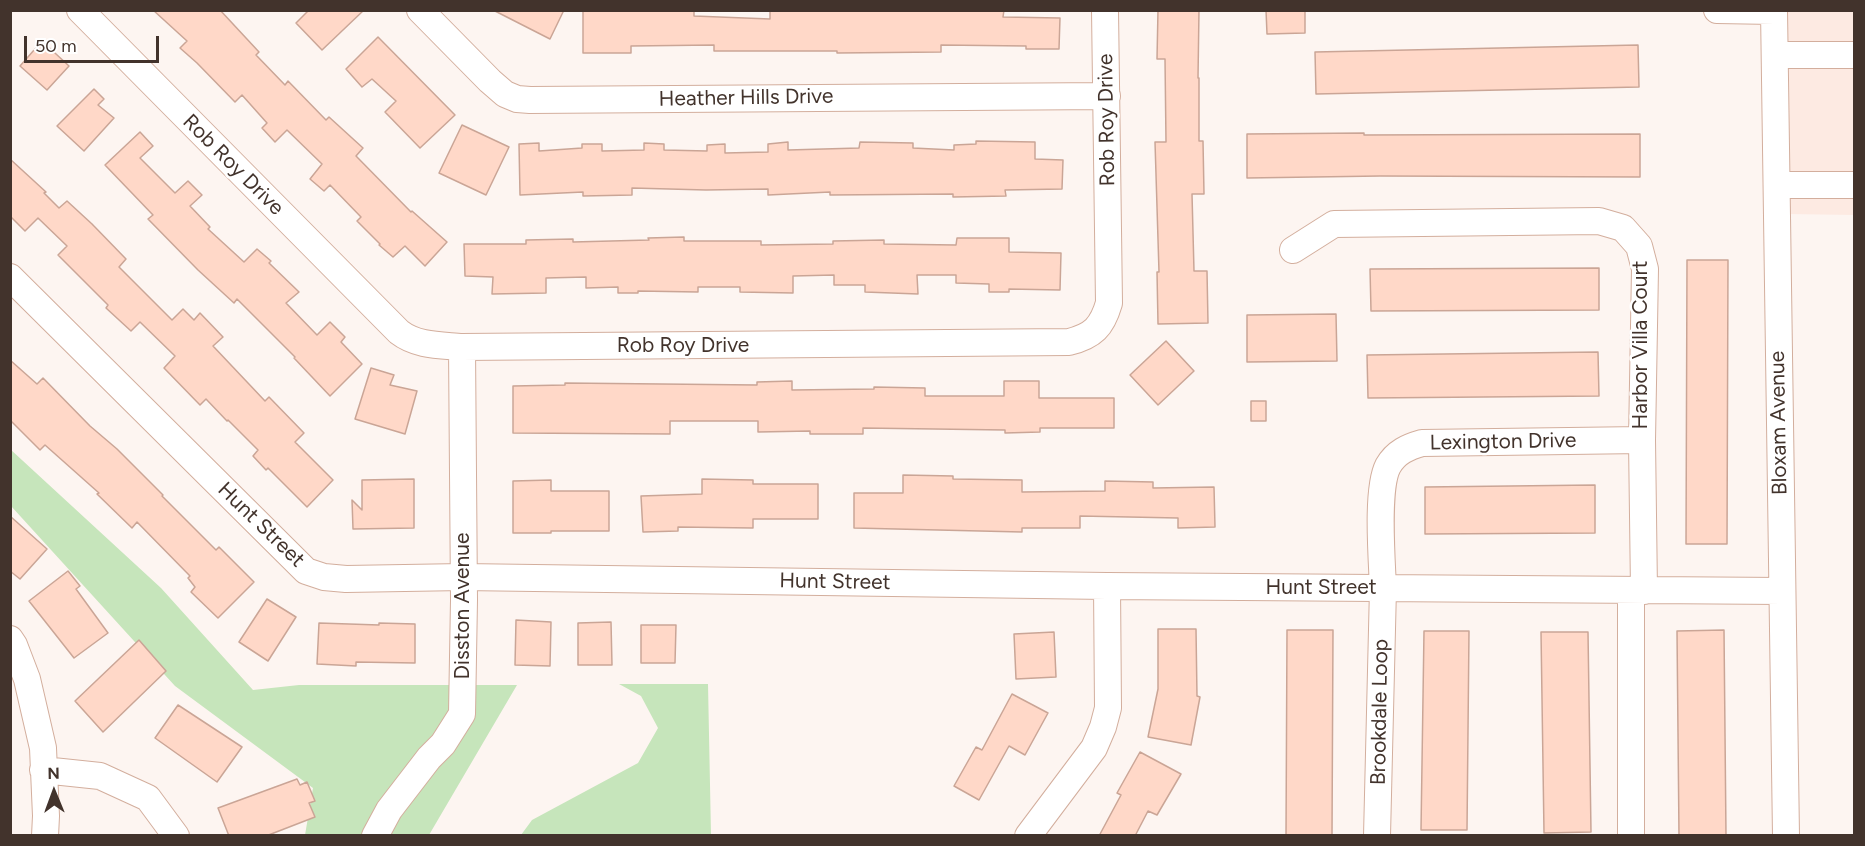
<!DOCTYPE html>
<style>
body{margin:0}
#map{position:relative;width:1865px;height:846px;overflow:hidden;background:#fdf5f1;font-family:Figtree,sans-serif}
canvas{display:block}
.frame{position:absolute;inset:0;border:12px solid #42332c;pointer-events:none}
.north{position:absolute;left:24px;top:762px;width:60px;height:60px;-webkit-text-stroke:4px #fff;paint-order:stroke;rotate:359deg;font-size:16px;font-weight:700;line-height:24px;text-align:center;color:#42332c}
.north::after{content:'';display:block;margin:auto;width:21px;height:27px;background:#42332c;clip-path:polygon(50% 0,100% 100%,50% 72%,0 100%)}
.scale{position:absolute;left:24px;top:36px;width:135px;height:27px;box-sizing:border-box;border:3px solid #42332c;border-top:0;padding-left:8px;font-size:18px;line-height:21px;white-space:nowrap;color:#42332c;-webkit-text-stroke:4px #fff;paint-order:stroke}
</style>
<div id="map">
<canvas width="1865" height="846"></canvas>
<div class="frame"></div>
<div class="north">N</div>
<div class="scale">50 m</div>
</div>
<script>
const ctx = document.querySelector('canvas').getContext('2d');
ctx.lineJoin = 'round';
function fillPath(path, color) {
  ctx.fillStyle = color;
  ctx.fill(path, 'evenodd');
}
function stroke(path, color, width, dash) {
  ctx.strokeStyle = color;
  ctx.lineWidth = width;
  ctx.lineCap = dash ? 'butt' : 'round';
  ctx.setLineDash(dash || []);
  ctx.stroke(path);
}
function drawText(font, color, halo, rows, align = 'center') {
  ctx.font = font + ' Figtree,sans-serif';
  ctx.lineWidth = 5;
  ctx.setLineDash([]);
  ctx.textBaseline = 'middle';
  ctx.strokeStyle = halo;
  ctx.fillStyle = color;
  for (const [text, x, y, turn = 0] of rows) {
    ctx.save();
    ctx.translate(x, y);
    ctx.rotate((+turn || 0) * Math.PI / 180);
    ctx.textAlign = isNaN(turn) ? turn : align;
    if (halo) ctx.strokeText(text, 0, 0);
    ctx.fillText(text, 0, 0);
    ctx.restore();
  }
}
fillPath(new Path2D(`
 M1784 11H1854V215L1786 214Z`), '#fdeae2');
fillPath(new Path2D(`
 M10 449 161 588 253 690 299 685H454L453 711 364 835H305L313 788 175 686 11 506Z
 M619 684H708L711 835H521L532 820 638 763 658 728 641 696Z
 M472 685H517L429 835 386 836Z`), '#c6e5bb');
const building = new Path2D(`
 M153 10H220L259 52 256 55 285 85 288 81 326 120 329 117 363 148 356 156 411 212 412 211 447 242 425 266 405 246 393 257 379 245 380 244 357 221 361 217 330 185 324 191 310 179 322 164 287 130 275 142 262 128 267 123 242 95 235 102 197 63 180 48 187 41Z
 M309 10H364L322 50 296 23Z
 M493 10H564L550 39Z
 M583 10H694V16L770 19V10H1004L1003 17 1060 18 1059 49H1026V46L941 45V52L837 53V51H714V45L631 46V53H583Z
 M1158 10H1199L1198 78H1199V141H1203L1204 194H1192L1194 271H1207L1208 323 1158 324 1157 272H1159L1155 142H1166L1165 59H1157Z
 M1266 10H1305V33L1267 34Z
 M378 37 455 115 420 148 385 112 396 101 372 79 362 87 346 69Z
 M42 41 69 66 47 90 20 66Z
 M1638 45 1639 87 1316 94 1315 52Z
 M94 89 104 99 98 105 114 118 84 151 57 126Z
 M462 125 509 147 486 195 439 173Z
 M140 132 153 146 140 158 175 193 188 181 202 195 190 206 210 227 208 229 244 262 257 249 271 261 269 263 299 292 286 303 317 335 330 322 345 337 341 342 362 364 330 396 294 358 295 357 237 299 234 303 198 270 148 219 153 215 105 165Z
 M1364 133V135L1640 134V177L1380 176 1247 178V134Z
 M976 141 1035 142V159L1063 160 1062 189 1005 190 1006 196 953 197V194L830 195V192L768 195V189L706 190 632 188V195L583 196V192L520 195 519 144 539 143V151L582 148V144H602V151L644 150V143L664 144V150L707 151V145L725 144V153L768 152V144L788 142V150L859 148 860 142 913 143V148L954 150V145L976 144Z
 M10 159 46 192 44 193 59 208 67 201 92 224 126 259 119 267 172 320 183 309 194 320 200 313 223 337 213 346 265 401 269 397 304 433 295 442 333 480 307 507 268 468 266 470 253 456 258 450 228 420 227 421 206 399 200 405 164 368 175 356 140 322 131 331 106 308 108 305 58 255 67 246 38 218 25 231 10 216Z
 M684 237V241H761V245L833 244V241L884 240V244L956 245 957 238H1009V252L1061 253 1060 290 1009 289V292H989V284L956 283V275H917L918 294 865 292V285H834V275L793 276V293L740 292V287H698V292L638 291V293H618V287L586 288V277L546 278V293L492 294 493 277 465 276 464 244H526V240L573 239V242L649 240 648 238Z
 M1687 260H1728L1727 544H1686Z
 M1599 268V310L1371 311 1370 269Z
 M1336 314 1337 361 1247 362V315Z
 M1166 341 1194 371 1158 405 1130 375Z
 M1598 352 1599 396 1368 398 1367 355Z
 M10 360 37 384 43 378 90 426 117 449 163 495 162 496 216 550 219 547 254 582 218 618 191 592 195 587 188 578 190 576 137 522 132 528 97 494 99 493 45 445 40 450 10 420Z
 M371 368 394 375 390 385 417 391 405 434 355 419Z
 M792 381V390L874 389V387L925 388V396H1004V381H1039V398H1114V428H1040V432L1005 433V430L863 428V434H810V431L758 432V421H670V434L513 433V386L565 385V383L757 385V382Z
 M1251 401H1266V421H1251Z
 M903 475 953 476V479L1022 480V492L1105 491V481L1153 482V488L1214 487 1215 527 1178 528V518L1080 516V528H1022V532L854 528V493H903Z
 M414 479V528L353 529 352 500 362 510V480Z
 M702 479 753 480V484H818V519H753V528L678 527V531L643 532 641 496 702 494Z
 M551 480V491H609V531H551V533H513V481Z
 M1595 485V533L1425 534V487Z
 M10 516 47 549 20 579 10 571Z
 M68 571 80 586 76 589 108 633 74 658 29 601Z
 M267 599 296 617 268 661 239 642Z
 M516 620 551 622 550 666 515 665Z
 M611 622 612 665H578V623Z
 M319 623 379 625V623L415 624V663L356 662V666L317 664Z
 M641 625H676L675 663H641Z
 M1158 629H1196L1197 696 1200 697 1191 745 1148 737 1158 689Z
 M1287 630H1333L1332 836H1286Z
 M1724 630 1726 836H1679L1677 631Z
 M1424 631H1469L1467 830H1421Z
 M1054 632 1056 677 1016 679 1014 634Z
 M1541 632H1588L1591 832 1544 833Z
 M139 640 166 671 103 732 75 701Z
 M1012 694 1048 713 1025 755 1009 746 979 800 954 786 976 747 982 750Z
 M178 705 242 747 217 782 155 738Z
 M1140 752 1181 774 1157 815 1148 811 1135 836H1099L1121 795 1117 793Z
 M297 779 300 785 307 782 315 801 309 803 315 817 266 836H229L218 808Z`);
fillPath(building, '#ffd8c8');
stroke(building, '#caa596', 1.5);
const minor = new Path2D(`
 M80 10 399 332C417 346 440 345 462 347L1069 342C1093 336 1102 327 1109 303L1105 10
 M420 10 490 81 505 94 517 99 530 100 1107 96
 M1717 10 1774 11
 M1774 10 1786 836
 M1775 55H1854
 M1777 185H1854
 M1293 250 1334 224 1599 221 1623 228 1639 246 1645 269 1642 440 1644 591
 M10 277 306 571 324 577 346 579 463 577 1107 586 1782 591
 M1631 590V836
 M10 639 14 645 27 679 43 748 46 816 45 836
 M43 770 100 776 148 798 176 836
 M375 836 389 810 429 758 443 744 462 714 464 600 462 347
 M1028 836 1094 748 1103 727 1108 708 1107 586
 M1377 836 1383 588C1382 561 1376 489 1388 466 1396 452 1408 447 1422 443L1642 440`);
stroke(minor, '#d3ae9d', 28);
stroke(minor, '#fff', 26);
drawText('21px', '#42332c', '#fff', [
 ["Heather Hills Drive",746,98,-1],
 ["Rob Roy Drive",1107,120,-91],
 ["Rob Roy Drive",233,165,45],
 ["Harbor Villa Court",1641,345,-90],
 ["Rob Roy Drive",683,346],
 ["Bloxam Avenue",1779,423,-91],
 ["Lexington Drive",1503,442,-1],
 ["Hunt Street",261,525,44],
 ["Hunt Street",835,582,1],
 ["Hunt Street",1321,588],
 ["Disston Avenue",463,606,-90],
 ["Brookdale Loop",1380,712,-89]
]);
</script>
